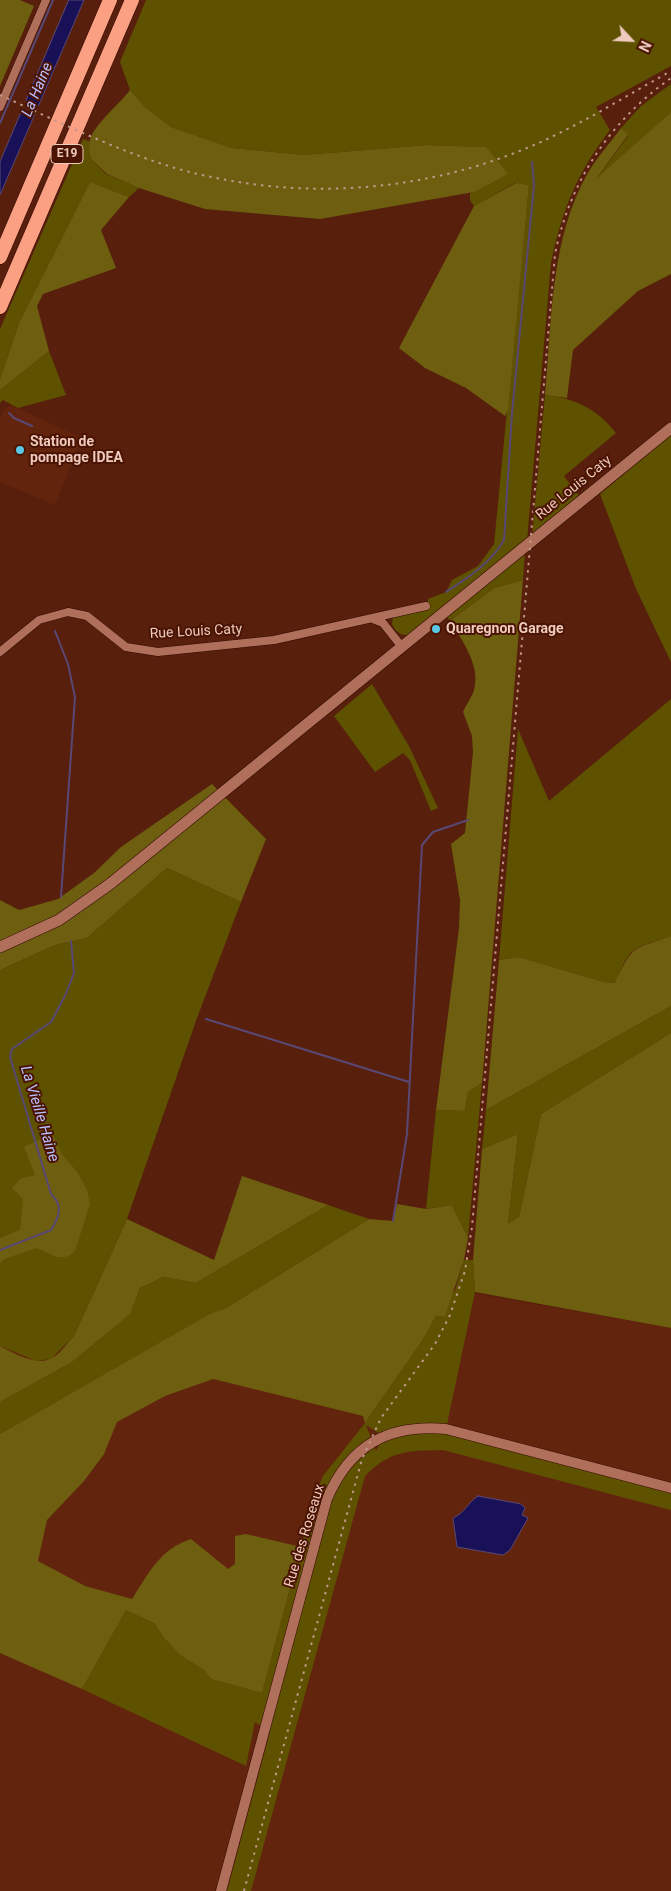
<!DOCTYPE html>
<style>
body{margin:0}
#map{position:relative;width:671px;height:1891px;overflow:hidden;background:#571f0c;font-family:Roboto,sans-serif}
canvas{display:block}
.north{position:absolute;left:606px;top:15px;width:50px;height:50px;-webkit-text-stroke:4px #4b1402;paint-order:stroke;rotate:115deg;font-size:14px;font-weight:700;line-height:20px;text-align:center;color:#eecabf}
.north::after{content:'';display:block;margin:auto;width:18px;height:22px;background:#eecabf;clip-path:polygon(50% 0,100% 100%,50% 72%,0 100%)}
</style>
<div id="map">
<canvas width="671" height="1891"></canvas>
<div class="north">N</div>
</div>
<script>
const ctx = document.querySelector('canvas').getContext('2d');
ctx.lineJoin = 'round';
function fillPath(path, color) {
  ctx.fillStyle = color;
  ctx.fill(path, 'evenodd');
}
function stroke(path, color, width, dash) {
  ctx.strokeStyle = color;
  ctx.lineWidth = width;
  ctx.lineCap = dash ? 'butt' : 'round';
  ctx.setLineDash(dash || []);
  ctx.stroke(path);
}
function drawText(font, color, halo, rows, align = 'center') {
  ctx.font = font + ' Roboto,sans-serif';
  ctx.lineWidth = 4;
  ctx.setLineDash([]);
  ctx.textBaseline = 'middle';
  ctx.strokeStyle = halo;
  ctx.fillStyle = color;
  for (const [text, x, y, turn = 0] of rows) {
    ctx.save();
    ctx.translate(x, y);
    ctx.rotate((+turn || 0) * Math.PI / 180);
    ctx.textAlign = isNaN(turn) ? turn : align;
    if (halo) ctx.strokeText(text, 0, 0);
    ctx.fillText(text, 0, 0);
    ctx.restore();
  }
}
fillPath(new Path2D(`
 M11 405 82 438 55 505 0 482V418L3 411Z
 M455 1290 671 1328V1891H0V1346L213 1379 363 1416 365 1423Z`), '#63240e');
fillPath(new Path2D(`
 M146 0H671V66L596 107 610 130C577 173 562 210 551 263L527 541 410 634C401 637 396 632 392 624L393 617 428 608V599L446 592 452 580 478 566 494 544 529 185 515 183 474 206 470 200V193L474 192 486 147 426 145 304 155 232 148 171 127 146 108 130 90 120 62Z
 M671 84V112L594 182 628 136 621 128 641 106Z
 M83 139 89 141 91 159 106 174 139 188 129 197 90 182 19 323 0 379V329Z
 M49 351 66 395 18 408 3 400 0 403V390Z
 M545 395C576 399 596 408 616 433L564 476 581 498 532 537Z
 M671 435V662L636 589 600 494Z
 M525 553 523 580 494 588 450 621 447 617Z
 M372 684 409 746 438 808 431 811 410 760 403 753 375 772 334 716Z
 M671 699V936C634 949 630 944 616 983L604 982 519 957 499 960 518 729 549 801Z
 M167 868 241 902 197 1018 127 1219 74 1336 51 1359 36 1361 0 1346V970L55 945 87 938Z
 M671 1006V1033L541 1114 519 1217 508 1225 518 1134 482 1149 486 1110Z
 M482 1083 468 1238 452 1205 426 1209 436 1110 465 1111 468 1092Z
 M328 1205 369 1219 226 1308 210 1315 0 1434V1402L72 1362 129 1314 140 1288 163 1277 196 1283Z
 M464 1260H473L475 1292 446 1429 671 1488V1510L443 1450C407 1451 391 1450 365 1476L251 1891H227L270 1732 255 1722 246 1766 82 1689 126 1610 155 1624 164 1638 180 1655 204 1670 211 1679 262 1693 315 1494 323 1476 365 1423 424 1338 436 1316 455 1290ZM366 1425 383 1436 376 1451Z`), '#5e5100');
fillPath(new Path2D(`
 M0 0H20L34 6 0 86Z
 M130 90 146 108 171 127 232 148 304 155 426 145 486 147 508 174 474 192 320 219 205 209 139 188 107 174 91 159C90 153 88 145 90 140 95 123 119 105 130 90Z
 M671 112V274L638 291 573 350 567 398 545 395C552 321 550 237 589 171 598 156 611 142 621 128L628 135 596 179Z
 M90 182 129 197 101 230 116 268 43 294 37 306 49 351 0 390V379L19 323Z
 M516 183 529 185 508 410 505 416 466 388 425 368 399 348 474 206Z
 M523 580 482 1083 468 1092 465 1111 436 1110 459 928 460 900 451 844 465 833 473 752 472 736 463 712C466 705 472 697 474 690 481 666 462 640 450 621L494 588Z
 M212 784 266 839 241 902 167 868 87 938 55 945 0 970V900L19 910 58 899 94 873 121 847Z
 M671 936V1006L486 1110 499 960 519 957 604 982 615 983C633 944 632 950 671 936Z
 M671 1033V1328L475 1292 473 1260 482 1149 518 1134 508 1224 519 1217 541 1114Z
 M52 1133 61 1153 78 1173 87 1190 90 1204 75 1251C62 1264 51 1254 37 1248L4 1259 0 1263V1238L20 1230 23 1199 12 1188 20 1179 35 1175 24 1147Z
 M242 1176 328 1205 196 1283 163 1277 140 1288 130 1314 72 1362 0 1402V1346C13 1353 37 1367 52 1358 60 1354 67 1343 74 1336L127 1219 214 1260Z
 M397 1204 426 1209 452 1205 468 1238 464 1260 445 1316H436L424 1338 365 1423 363 1416 213 1379 165 1396 117 1422 104 1454 84 1481 47 1520 38 1561 85 1586 132 1599C149 1573 160 1549 191 1539L228 1569 235 1564V1536L246 1534 301 1547 262 1693 211 1679 204 1670 180 1655 164 1638 155 1624 126 1610 82 1689 0 1653V1434L210 1314 226 1308 369 1219 393 1221Z`), '#6d5f0f');
const water = new Path2D(`
 M69 0H84L0 195V162Z
 M478 1496 521 1504 525 1508 522 1515 528 1518 510 1550 503 1555 457 1547 453 1518C465 1513 468 1502 478 1496Z`);
fillPath(water, '#191157');
stroke(water, '#594876', 1);
fillPath(new Path2D(`
 M24 100 41 107 37 115 20 108Z`), '#571f0c');
stroke(new Path2D(`
 M0 123 53 0
 M9 413 14 418 32 426
 M446 592C469 577 490 564 504 540L512 413 534 185 532 162
 M55 631 68 664 75 697 61 897
 M206 1019 409 1082
 M393 1221 407 1134 422 845 433 832 468 820
 M0 1250 51 1230C59 1217 64 1206 51 1194L10 1057 12 1049 51 1022 66 994 74 973 71 941`), '#594876', 2);
const minor = new Path2D(`
 M0 107 46 0
 M373 619 383 623 402 647
 M0 652 39 620 68 612 87 616 126 647 158 652 274 640 426 606`);
const tertiary = new Path2D(`
 M221 1891 327 1499C350 1445 388 1424 446 1429L671 1488`);
const secondary = new Path2D(`
 M0 947 59 920 110 884 671 428`);
const motorway = new Path2D(`
 M0 257 110 0
 M0 307 132 0`);
stroke(minor, '#340b01', 9);
stroke(tertiary, '#340b01', 11);
stroke(secondary, '#340b01', 12);
stroke(motorway, '#340b01', 15);
stroke(minor, '#af6f5a', 8);
stroke(tertiary, '#af6f5a', 10);
stroke(secondary, '#af6f5a', 11);
stroke(motorway, '#fba083', 14);
stroke(new Path2D(`
 M0 95C57 121 115 150 175 168 294 202 421 194 534 145 582 124 626 96 671 71
 M244 1891 362 1459 381 1418 435 1344 450 1315 465 1271 472 1227 555 254C570 181 610 121 671 78`), '#c19789', 2, [2.5, 5]);
for (const [x, y, r, color] of [
 [20,450,5,"#5ac8e6"],
 [436,629,5,"#5ac8e6"]
]) {
  const dot = new Path2D();
  dot.arc(x, y, r, 0, 2 * Math.PI);
  ctx.fillStyle = color;
  ctx.fill(dot);
  stroke(dot, '#4b1402', 2);
}
for (const [x, y, w] of [
 [67,154,32]
]) {
  const box = new Path2D();
  box.roundRect(x - w / 2, y - 9.5, w, 19, 4);
  ctx.fillStyle = '#4b1402';
  ctx.fill(box);
  stroke(box, '#eecabf', 1);
}
drawText('bold 12px', '#eecabf', null, [
 ["E19",67,154]
]);
drawText('bold 14px', '#eecabf', '#4b1402', [
 ["Station de",30,442],
 ["pompage IDEA",30,458],
 ["Quaregnon Garage",446,629]
], 'left');
drawText('14px', '#eecabf', '#4b1402', [
 ["Rue Louis Caty",574,488,-39],
 ["Rue Louis Caty",196,632,-3],
 ["Rue des Roseaux",305,1536,-73]
]);
drawText('italic 15px', '#b8c0ff', '#4b1402', [
 ["La Haine",38,90,-67],
 ["La Vieille Haine",39,1114,73]
]);
</script>
